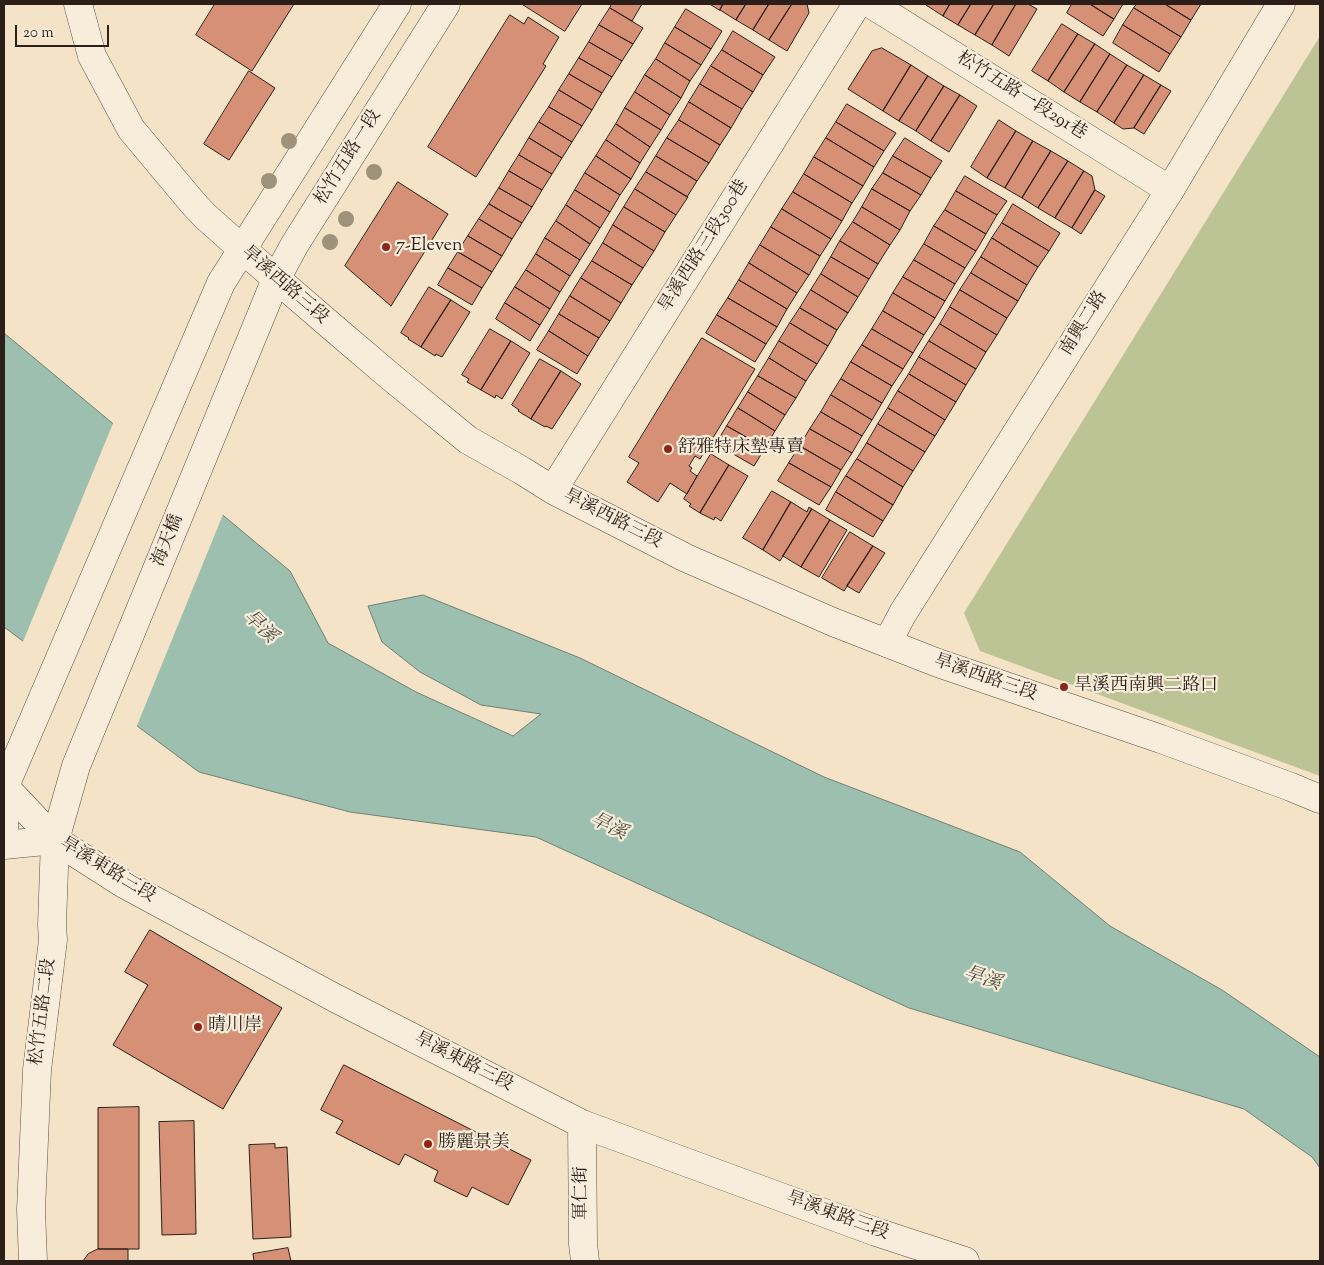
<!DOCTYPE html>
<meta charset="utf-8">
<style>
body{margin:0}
#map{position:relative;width:1324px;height:1265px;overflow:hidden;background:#f4e3c6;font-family:"Sorts Mill Goudy",serif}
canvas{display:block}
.frame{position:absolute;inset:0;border:5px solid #2c1e18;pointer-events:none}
.scale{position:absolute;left:15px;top:25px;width:94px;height:22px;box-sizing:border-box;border:2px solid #2c1e18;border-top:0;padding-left:6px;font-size:15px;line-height:18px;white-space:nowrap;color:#2c1e18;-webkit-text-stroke:4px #f8edda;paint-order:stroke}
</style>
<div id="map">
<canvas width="1324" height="1265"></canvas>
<div class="frame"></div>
<div class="scale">20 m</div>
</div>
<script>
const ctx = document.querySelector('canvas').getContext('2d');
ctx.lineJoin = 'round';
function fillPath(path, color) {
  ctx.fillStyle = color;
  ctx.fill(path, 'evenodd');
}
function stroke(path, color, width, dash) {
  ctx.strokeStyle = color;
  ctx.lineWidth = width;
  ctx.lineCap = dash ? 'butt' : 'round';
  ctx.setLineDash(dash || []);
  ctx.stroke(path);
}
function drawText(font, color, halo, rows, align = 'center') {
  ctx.font = font + ' "Sorts Mill Goudy","Noto Serif TC",serif';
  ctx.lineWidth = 4.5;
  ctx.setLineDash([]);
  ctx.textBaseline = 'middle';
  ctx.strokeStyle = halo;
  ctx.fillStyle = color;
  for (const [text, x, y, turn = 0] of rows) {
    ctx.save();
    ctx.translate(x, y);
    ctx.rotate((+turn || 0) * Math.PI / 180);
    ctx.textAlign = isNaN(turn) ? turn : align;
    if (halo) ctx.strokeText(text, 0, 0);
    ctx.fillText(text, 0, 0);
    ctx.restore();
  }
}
fillPath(new Path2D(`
 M1320 36V776L980 651 964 613Z`), '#bcc394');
const water = new Path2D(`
 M4 333 290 571 328 643 416 692 513 736 541 714 481 705 420 672 382 642 368 606 423 595 580 658 824 777 1020 852 1110 926 1222 990 1320 1057V1168L1312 1157 1244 1109 909 1008 536 837 350 812 199 772 4 627Z`);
fillPath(water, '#9dbfaf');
stroke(water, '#707f73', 1);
fillPath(new Path2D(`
 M114 421 224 512 136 728 22 644Z`), '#f4e3c6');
const building = new Path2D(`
 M215 4H294L252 71 196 35Z
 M522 4H582L565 31Z
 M612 4H642L632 21 610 8Z
 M710 4H723L720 10Z
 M723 4H746L736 20 720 10Z
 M746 4H769L753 30 736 20Z
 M769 4H792L769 40 753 30Z
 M792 4H807L809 13 787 51 769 40Z
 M926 4H950L943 16 926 5Z
 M950 4H971L958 25 943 16Z
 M971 4H994L975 35 958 25Z
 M994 4H1016L992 45 975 35Z
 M1016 4H1028L1037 9 1009 56 992 45Z
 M1072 4H1090L1114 19 1103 36 1067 13Z
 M1090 4H1123L1114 19Z
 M1137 4H1165L1191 20 1181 37 1134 8Z
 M1165 4H1201L1191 20Z
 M610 8 643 28 633 44 599 25Z
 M1134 8 1181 37 1170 54 1123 25Z
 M686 9 722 31 711 49 675 27Z
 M510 15 524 24 528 17 559 37 543 64 546 66 476 177 428 147Z
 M1062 24 1078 34 1048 81 1032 71Z
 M599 25 633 44 622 61 589 42Z
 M1123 25 1170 54 1159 72 1113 43Z
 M675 27 711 49 701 65 665 43Z
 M733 31 775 57 763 75 722 50Z
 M1078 34 1095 44 1064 92 1048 81Z
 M589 42 622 61 612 77 579 58Z
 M665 43 701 65 690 81 656 59Z
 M1095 44 1110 54 1080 102 1064 92Z
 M882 48 911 65 883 111 848 89 872 51Z
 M722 50 763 75 753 92 711 66Z
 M1110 54 1127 65 1097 112 1080 102Z
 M579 58 612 77 602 93 569 74Z
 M656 59 690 81 681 98 645 75Z
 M911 65 928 76 899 121 883 111Z
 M1127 65 1144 75 1114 123 1097 112Z
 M711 66 753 92 742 109 700 84Z
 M249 71 275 88 229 160 204 144Z
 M569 74 602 93 592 110 559 90Z
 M645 75 681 98 670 115 635 92Z
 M1144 75 1161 85 1134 128 1123 129 1114 123Z
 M928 76 944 86 916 131 899 121Z
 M700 84 742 109 731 128 689 102Z
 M1161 85 1171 91 1144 134 1134 128Z
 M944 86 960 95 931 141 916 131Z
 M559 90 592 110 582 126 549 107Z
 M635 92 670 115 661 130 625 108Z
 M960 95 977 106 949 152 931 141Z
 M689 102 731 128 720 145 679 120Z
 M847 104 896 133 884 151 836 122Z
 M549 107 582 126 572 142 539 122Z
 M625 108 661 130 650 147 616 124Z
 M679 120 720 145 709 163 667 138Z
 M999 120 1016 131 987 178 971 167Z
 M539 122 572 142 562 158 529 138Z
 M836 122 884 151 874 167 826 138Z
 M616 124 650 147 640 163 606 140Z
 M1016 131 1033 141 1005 188 987 178Z
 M529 138 562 158 552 174 519 155Z
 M667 138 709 163 697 181 656 156Z
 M826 138 874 167 863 186 814 157Z
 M905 138 942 161 931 178 893 156Z
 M606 140 640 163 631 179 596 156Z
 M1033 141 1051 151 1022 198 1005 188Z
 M1051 151 1068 161 1038 208 1022 198Z
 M519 155 552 174 542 190 509 171Z
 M596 156 631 179 620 195 585 173Z
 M656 156 697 181 687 197 646 172Z
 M893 156 931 178 921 195 883 173Z
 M814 157 863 186 852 203 804 174Z
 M1068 161 1084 171 1055 218 1038 208Z
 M509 171 542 190 532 207 499 188Z
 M1084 171 1092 176 1095 190 1072 228 1055 218Z
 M646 172 688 197 676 215 635 189Z
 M585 173 620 195 610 212 575 190Z
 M883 173 921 195 910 211 872 189Z
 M804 174 852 203 842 221 793 192Z
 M965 176 1007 201 997 215 956 191Z
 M398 182 448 214 391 306 345 266Z
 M499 188 532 207 522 223 489 204Z
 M635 189 676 215 665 232 624 207Z
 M872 189 910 211 900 230 862 207Z
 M575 190 610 212 600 228 566 205Z
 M1095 190 1105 196 1081 234 1072 228Z
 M956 191 997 215 986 234 945 210Z
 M793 192 842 221 831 239 782 209Z
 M489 204 522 223 512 239 479 219Z
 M1013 204 1060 233 1049 251 1002 223Z
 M566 205 600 228 590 244 556 221Z
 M624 207 665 232 654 251 613 225Z
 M862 207 900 230 890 245 853 222Z
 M782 209 831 239 820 256 771 227Z
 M945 210 986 234 976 251 934 226Z
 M479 219 512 239 502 256 468 236Z
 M556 221 590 244 580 260 545 238Z
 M853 222 890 245 878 264 840 241Z
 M1002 223 1049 251 1038 267 992 238Z
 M613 225 654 251 643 268 603 243Z
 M934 226 976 251 965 268 924 244Z
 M771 227 820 256 809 275 760 245Z
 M468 236 502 256 492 272 458 252Z
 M545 238 580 260 570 276 536 254Z
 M992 238 1038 267 1027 285 981 257Z
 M840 241 878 264 869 279 831 257Z
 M603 243 643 268 632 285 592 261Z
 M924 244 965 268 955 284 914 260Z
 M760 245 809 275 797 293 749 263Z
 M458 252 492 272 482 288 448 268Z
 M536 254 570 276 560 292 526 270Z
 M831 257 869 279 858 297 821 274Z
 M981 257 1027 285 1018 301 971 273Z
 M914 260 955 284 945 301 903 277Z
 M592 261 632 285 621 303 581 278Z
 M749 263 797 293 787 309 739 280Z
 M448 268 482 288 472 305 438 285Z
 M526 270 560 292 550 309 515 287Z
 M971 273 1018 301 1007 318 960 290Z
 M821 274 858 297 848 313 811 290Z
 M903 277 945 301 935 318 893 293Z
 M581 278 621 303 610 321 570 296Z
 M739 280 787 309 777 327 728 298Z
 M429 287 451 300 421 347 408 339 409 338 401 333Z
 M515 287 550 309 540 325 505 303Z
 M811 290 848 313 837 330 800 308Z
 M960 290 1007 318 997 335 950 307Z
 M893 293 935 318 924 335 883 311Z
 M570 296 610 321 599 338 559 314Z
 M728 298 777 327 766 344 717 315Z
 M451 300 470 312 442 357 436 354 435 356 421 347Z
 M505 303 540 325 530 341 496 319Z
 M950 307 997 335 986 352 940 324Z
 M800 308 837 330 828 346 790 323Z
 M883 311 924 335 913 353 872 329Z
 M559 314 599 338 588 356 549 331Z
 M717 315 766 344 755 362 706 333Z
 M790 323 828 346 817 364 779 341Z
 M940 324 986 352 976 369 929 341Z
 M490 329 511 341 481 390 467 382 469 379 462 375Z
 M872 329 913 353 903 369 862 345Z
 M549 331 588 356 577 374 537 350Z
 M702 338 755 369 700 459 695 456 689 466 692 468 690 471 697 476 687 494 670 483 658 502 627 482 639 463 629 457Z
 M511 341 530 353 502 399 496 395 495 398 481 390Z
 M779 341 817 364 806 381 769 358Z
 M929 341 976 369 966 385 919 357Z
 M862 345 903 369 892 386 851 362Z
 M919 357 966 385 956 402 909 374Z
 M769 358 806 381 796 398 758 376Z
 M540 359 561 371 531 419 518 411 519 410 512 405Z
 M851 362 892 386 882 403 841 379Z
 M561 371 581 384 552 429 546 426 545 427 531 419Z
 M909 374 956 402 945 420 898 391Z
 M758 376 796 398 785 415 748 392Z
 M841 379 882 403 872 420 831 395Z
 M898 391 945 420 935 436 888 408Z
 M748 392 785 415 775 431 738 408Z
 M831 395 872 420 862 436 821 412Z
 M738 408 775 431 765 448 727 426Z
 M888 408 935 436 925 452 878 424Z
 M821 412 862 436 852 453 810 429Z
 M878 424 925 452 913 471 867 443Z
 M727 426 765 448 754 466 716 444Z
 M810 429 852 453 841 470 800 446Z
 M867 443 913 471 903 487 857 459Z
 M800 446 841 470 831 487 789 463Z
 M711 454 729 465 700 513 689 506 691 504 684 499Z
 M857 459 903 487 893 505 846 476Z
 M789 463 831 487 819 505 778 481Z
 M729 465 748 476 721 521 715 517 714 520 700 513Z
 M846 476 893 505 883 521 836 492Z
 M772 491 791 502 763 550 743 538Z
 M836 492 883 521 873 537 826 510Z
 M791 502 807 512 809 507 812 509 780 561 763 550Z
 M812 509 830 520 801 567 783 556Z
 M830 520 847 530 819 577 801 567Z
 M850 532 873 546 844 591 822 578Z
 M873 546 885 553 859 593 847 586Z
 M150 930 282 1008 223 1109 113 1045 148 985 125 972Z
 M344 1065 531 1160 508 1205 472 1187 467 1197 434 1181 438 1171 405 1154 399 1165 336 1133 343 1121 321 1110Z
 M139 1107V1249H98V1108Z
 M194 1121 196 1234 162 1235 159 1122Z
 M275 1144V1148L287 1147 291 1237 253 1239 249 1145Z
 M288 1248 291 1261H254L253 1254Z
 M98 1249H128V1261H83L88 1254Z`);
fillPath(building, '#d59076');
stroke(building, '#2c1e18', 1);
const minor = new Path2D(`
 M78 4 92 56 131 129 192 202 205 216 242 249 337 331 391 377 468 440 521 470 553 490 686 558 833 622 938 663 1161 739 1291 787 1320 799
 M871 4 1170 190
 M553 490 857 4
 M4 786 55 840 124 884 335 998 582 1124 876 1232 965 1261
 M4 845 55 840
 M582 1124 583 1244 585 1261`);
const tertiary = new Path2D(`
 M887 643 903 613 1170 190 1281 4
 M4 839 5 786 221 283 397 4
 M33 1261 31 1210 37 1070 53 940 52 925 55 840 76 766 276 279 295 244 446 4`);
stroke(minor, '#5e4f44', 29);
stroke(tertiary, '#5e4f44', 29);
stroke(minor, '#f8edda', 28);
stroke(tertiary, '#f8edda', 28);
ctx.fillStyle = '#9e927b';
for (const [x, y] of [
 [289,141],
 [374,172],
 [269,181],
 [346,219],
 [330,242]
]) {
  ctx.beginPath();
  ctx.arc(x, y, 8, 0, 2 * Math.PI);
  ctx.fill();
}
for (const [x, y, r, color] of [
 [386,247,5,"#8f2418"],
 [668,449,5,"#8f2418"],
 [1064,687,5,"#8f2418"],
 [198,1027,5,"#8f2418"],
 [428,1144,5,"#8f2418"]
]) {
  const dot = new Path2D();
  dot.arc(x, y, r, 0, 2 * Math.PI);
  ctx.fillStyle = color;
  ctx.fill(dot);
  stroke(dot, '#f8edda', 2);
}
drawText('18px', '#2c1e18', '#f8edda', [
 ["松竹五路一段291巷",1021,97,32],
 ["松竹五路一段",349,158,-58],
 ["旱溪西路三段300巷",705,247,-58],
 ["旱溪西路三段",284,286,41],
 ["南興二路",1085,324,-58],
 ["旱溪西路三段",612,520,27],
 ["海天橋",169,541,-68],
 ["旱溪西路三段",985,679,19],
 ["旱溪東路三段",107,871,31],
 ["松竹五路二段",44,1012,-83],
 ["旱溪東路三段",463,1063,27],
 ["軍仁街",583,1193,-90],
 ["旱溪東路三段",837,1217,20]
]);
drawText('18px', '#2c1e18', '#f8edda', [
 ["7-Eleven",396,247],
 ["舒雅特床墊專賣",678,449],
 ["旱溪西南興二路口",1074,687],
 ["晴川岸",208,1027],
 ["勝麗景美",438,1144]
], 'left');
drawText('italic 19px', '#4e4e45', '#f8edda', [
 ["旱溪",259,628,44],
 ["旱溪",608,828,26],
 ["旱溪",982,980,19]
]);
</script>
